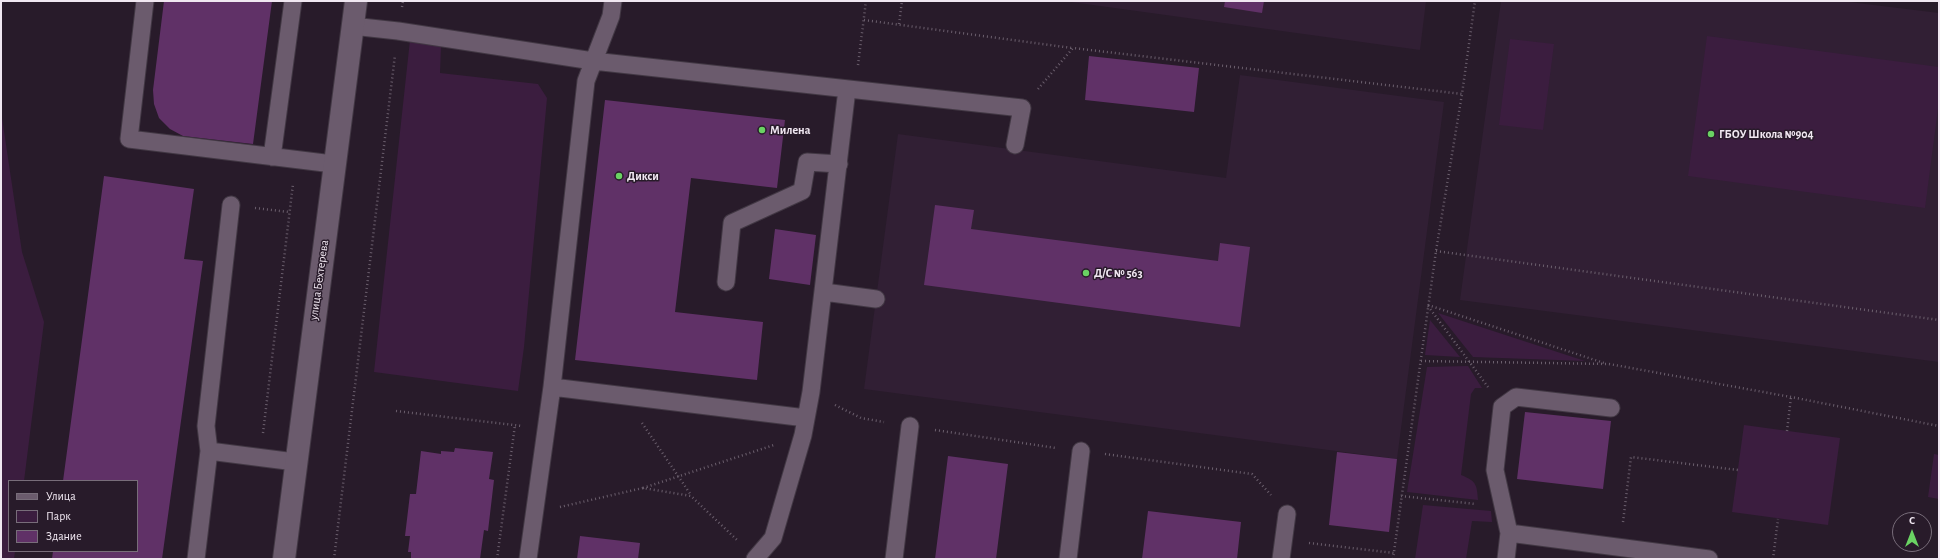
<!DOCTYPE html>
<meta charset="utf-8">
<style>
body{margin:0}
#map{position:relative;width:1940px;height:560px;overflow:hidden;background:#281b2a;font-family:"Alegreya Sans",sans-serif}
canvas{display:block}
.frame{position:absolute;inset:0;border:2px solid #f0e7f1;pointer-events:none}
.legend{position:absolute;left:8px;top:480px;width:130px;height:72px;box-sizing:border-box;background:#281b2a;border:1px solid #786d7a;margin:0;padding:5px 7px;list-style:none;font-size:12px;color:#f0e7f1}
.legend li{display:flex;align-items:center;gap:8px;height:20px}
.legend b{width:20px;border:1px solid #786d7a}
.north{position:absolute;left:1892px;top:512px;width:40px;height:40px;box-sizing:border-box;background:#281b2a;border:1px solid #786d7a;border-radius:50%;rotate:0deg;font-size:11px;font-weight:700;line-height:16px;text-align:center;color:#f0e7f1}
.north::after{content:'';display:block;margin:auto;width:14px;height:18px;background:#6ad363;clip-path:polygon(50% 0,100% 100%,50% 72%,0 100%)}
</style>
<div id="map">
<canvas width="1940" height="560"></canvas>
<div class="frame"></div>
<ul class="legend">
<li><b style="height:5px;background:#6b5b6d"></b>Улица</li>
<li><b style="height:11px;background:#3b1d3f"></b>Парк</li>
<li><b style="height:11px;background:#603167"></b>Здание</li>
</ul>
<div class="north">С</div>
</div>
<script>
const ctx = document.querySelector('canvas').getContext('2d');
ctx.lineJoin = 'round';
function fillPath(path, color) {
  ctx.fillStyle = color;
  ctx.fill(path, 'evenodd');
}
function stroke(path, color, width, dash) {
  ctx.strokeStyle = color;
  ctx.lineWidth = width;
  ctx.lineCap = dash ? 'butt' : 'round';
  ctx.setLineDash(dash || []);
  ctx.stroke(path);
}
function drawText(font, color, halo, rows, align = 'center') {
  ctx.font = font + ' "Alegreya Sans",sans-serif';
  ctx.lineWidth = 3;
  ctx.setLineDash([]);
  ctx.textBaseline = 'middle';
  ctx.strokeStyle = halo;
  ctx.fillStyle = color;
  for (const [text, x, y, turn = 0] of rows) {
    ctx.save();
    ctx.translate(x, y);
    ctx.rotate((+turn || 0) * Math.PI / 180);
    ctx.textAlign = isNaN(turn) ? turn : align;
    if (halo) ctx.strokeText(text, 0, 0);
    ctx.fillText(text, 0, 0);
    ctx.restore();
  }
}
fillPath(new Path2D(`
 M1064 1H1426L1420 50Z
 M1501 1H1841L1939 13V362L1460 300Z
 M1240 75 1444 102 1397 459 864 389 898 134 1226 178Z`), '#311f34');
fillPath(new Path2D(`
 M1707 36 1939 67V101L1925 208 1688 176Z
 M1510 39 1554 44 1543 130 1499 125Z
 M410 40 441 46 440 73 538 84 547 98 524 347 518 391 374 372Z
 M1 111 22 252 44 322 24 481H9V551H15L14 559H1Z
 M1438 313 1585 361 1473 357Z
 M1430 320 1460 357 1425 355Z
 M1468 366 1482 388H1475L1471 394 1461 475C1476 481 1477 484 1478 500L1407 492 1427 367Z
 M1744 425 1840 438 1828 525 1732 512Z
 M1934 454 1939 455V499L1928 497Z
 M1423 505 1491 511 1492 522 1472 521 1466 559H1415Z`), '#3b1d3f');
fillPath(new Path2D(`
 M164 1H272L253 144 183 136 170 129 159 118 154 104 153 90Z
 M1225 1H1264L1262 13 1224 7Z
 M1089 56 1199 68 1194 112 1085 100Z
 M605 100 785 120 777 188 691 178 675 312 763 322 757 380 575 360Z
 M104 176 194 189 184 259 203 261 162 559H52L53 551H137V481H63Z
 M935 205 974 210 971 229 1218 261 1220 243 1250 247 1240 327 924 285Z
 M775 229 816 235 810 285 769 279Z
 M1525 412 1611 421 1603 489 1517 479Z
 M455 448 493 452 489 479 494 480 488 531 484 530 480 559H411V552H408L410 536H405L410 494H416L421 451 441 454V451L454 452Z
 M1337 452 1397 459 1389 532 1329 525Z
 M948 456 1008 464 996 559H935Z
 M1148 511 1241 522 1237 559H1142Z
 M580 536 640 543 638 559H577Z`), '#603167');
const service = new Path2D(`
 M145 1 129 139 333 164
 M613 1 611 16 586 81 552 387 806 418
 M352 26 398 31 593 61 1022 108 1015 145
 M272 157 293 1
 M726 282 732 223 802 191 807 162 839 164
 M824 292 876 299
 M209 451 295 462
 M1509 533 1495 470 1502 407 1516 397 1611 408
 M196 559 209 451 206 426 231 205
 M528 559 552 387
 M755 559 773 538 803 435 811 392 847 89
 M894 559 910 426
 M1068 559 1081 451
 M1281 559 1287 514
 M1506 559 1509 533 1709 559`);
const tertiary = new Path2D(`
 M284 559 356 1`);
stroke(service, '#423844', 19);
stroke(tertiary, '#423844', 24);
stroke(new Path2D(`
 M402 7 403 1
 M864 20 1072 48
 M899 24 902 1
 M858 65 866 1
 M1038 89 1073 48 1462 94 1475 1
 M255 208 289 212
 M1436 251 1939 320
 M1428 305 1604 363
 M1428 306 1488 387
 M1421 361 1609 364 1791 397 1939 426
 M835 405 861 418 884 422
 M396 411 522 426
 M642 423 691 495
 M935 430 1056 448
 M1787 431 1791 397
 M263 433 293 184
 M1105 454 1252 474 1271 495
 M643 488 774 445
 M1401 496 1476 504
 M560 507 643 488 691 496 738 541
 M1623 522 1631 457 1738 470
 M1309 543 1394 553
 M334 559 395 55
 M497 559 515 425
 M1393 559 1436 251 1462 94
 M1773 559 1778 519`), '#6b5f6d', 2.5, [1, 3]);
stroke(service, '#6b5b6d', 17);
stroke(tertiary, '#6b5b6d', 22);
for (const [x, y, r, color] of [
 [762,130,4,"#6ad363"],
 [1711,134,4,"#6ad363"],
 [619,176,4,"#6ad363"],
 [1086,273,4,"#6ad363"]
]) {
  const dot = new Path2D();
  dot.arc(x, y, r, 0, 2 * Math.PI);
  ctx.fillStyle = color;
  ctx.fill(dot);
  stroke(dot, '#281b2a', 1.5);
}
drawText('bold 12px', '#f0e7f1', '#281b2a', [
 ["Милена",770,130],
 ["ГБОУ Школа №904",1719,134],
 ["Дикси",627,176],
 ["Д/C № 563",1094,273]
], 'left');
drawText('12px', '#f0e7f1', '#281b2a', [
 ["улица Бехтерева",319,280,-82]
]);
</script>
